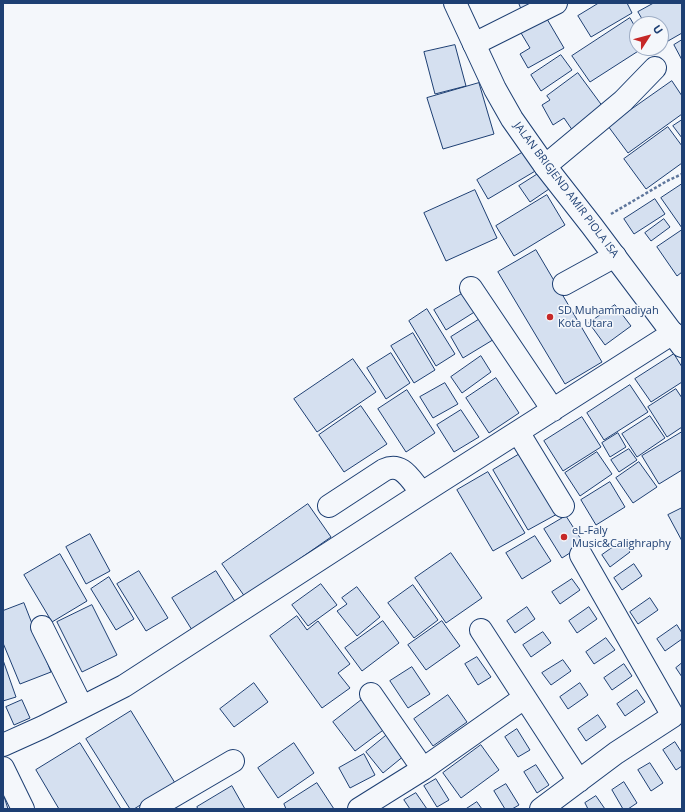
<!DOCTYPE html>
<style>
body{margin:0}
#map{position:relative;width:685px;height:812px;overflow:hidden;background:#f4f7fb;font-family:"Open Sans",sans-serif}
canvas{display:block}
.frame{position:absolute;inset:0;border:4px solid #1d3f73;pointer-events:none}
.north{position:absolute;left:629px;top:16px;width:40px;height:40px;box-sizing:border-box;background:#f4f7fb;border:1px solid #9eadc5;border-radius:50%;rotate:54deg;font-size:11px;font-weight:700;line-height:16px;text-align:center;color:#1d3f73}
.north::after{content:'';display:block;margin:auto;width:14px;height:18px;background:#c62828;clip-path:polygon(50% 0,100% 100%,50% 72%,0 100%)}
</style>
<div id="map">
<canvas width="685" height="812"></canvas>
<div class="frame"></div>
<div class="north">U</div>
</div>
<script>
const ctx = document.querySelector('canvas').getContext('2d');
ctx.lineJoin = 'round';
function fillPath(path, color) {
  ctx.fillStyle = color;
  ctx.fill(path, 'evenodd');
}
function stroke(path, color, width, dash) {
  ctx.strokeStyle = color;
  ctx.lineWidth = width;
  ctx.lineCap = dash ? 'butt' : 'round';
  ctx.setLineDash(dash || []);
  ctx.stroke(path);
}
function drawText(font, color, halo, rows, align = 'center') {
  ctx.font = font + ' "Open Sans",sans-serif';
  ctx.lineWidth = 3;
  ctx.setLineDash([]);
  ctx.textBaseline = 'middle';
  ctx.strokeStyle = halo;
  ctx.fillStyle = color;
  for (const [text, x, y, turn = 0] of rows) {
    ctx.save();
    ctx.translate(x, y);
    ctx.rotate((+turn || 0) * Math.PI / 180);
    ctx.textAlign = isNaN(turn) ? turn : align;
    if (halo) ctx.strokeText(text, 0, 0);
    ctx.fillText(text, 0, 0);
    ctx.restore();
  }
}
const building = new Path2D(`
 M519 3H544L523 13Z
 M599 3H627L632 13 591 37 578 16Z
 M654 3H682V33L661 45V24H645L638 12Z
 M630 18 637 30V48H643L590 82 572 56Z
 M547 19 564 48 528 68 520 54 530 48 521 33Z
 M682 40V60L674 45Z
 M455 45 466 86 435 94 424 52Z
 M561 55 572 70 541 91 531 75Z
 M578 73 606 111 575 134 564 118 553 125 542 105 550 100 547 96Z
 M672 81 682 96V114L628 153 608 126Z
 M479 83 494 134 443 149 427 98Z
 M682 120V138L673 126Z
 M668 127 682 146V163L646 189 624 159Z
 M525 151 537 170 488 199 477 180Z
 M541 172 552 187 530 202 519 186Z
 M682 184V228L661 198Z
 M475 190 497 238 446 261 424 213Z
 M547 195 565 225 514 256 496 226Z
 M655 199 665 214 634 234 624 219Z
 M664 219 670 227 651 241 645 233Z
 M682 230V272L677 276 657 247Z
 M536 250 602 362 565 384 498 272Z
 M465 292 476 311 446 330 434 310Z
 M615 305 631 326 605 345 589 323Z
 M427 309 455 354 436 366 409 321Z
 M483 317 496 338 463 358 451 337Z
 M413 333 435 370 414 383 391 346Z
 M391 353 410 383 386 399 367 368Z
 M674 354 682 367V382L651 402 635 379Z
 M481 356 491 372 462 393 451 377Z
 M353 359 376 392 317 432 294 399Z
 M496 378 519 413 489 433 466 398Z
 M445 383 458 404 433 418 420 397Z
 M630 385 648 412 604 440 587 413Z
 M676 389 682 398V427L667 437 648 407Z
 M407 390 435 433 406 452 378 409Z
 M361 406 387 444 344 472 319 435Z
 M461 410 479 437 454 452 437 425Z
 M650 416 665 438 637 457 622 434Z
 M582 417 601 447 563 471 544 441Z
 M682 432V470L659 484 642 456Z
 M618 433 626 447 610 457 602 443Z
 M629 449 637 460 619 472 611 460Z
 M523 452 559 513 528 530 493 470Z
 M597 452 612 474 580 496 565 473Z
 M639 462 657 487 633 503 616 478Z
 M488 472 525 533 493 551 457 490Z
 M610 482 625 507 596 525 581 500Z
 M308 504 331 537 245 597 222 564Z
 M682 508V541L668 515Z
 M566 516 584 544 562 558 544 529Z
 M90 534 110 571 86 584 66 547Z
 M535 536 551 561 522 579 506 553Z
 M622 541 630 552 610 567 602 555Z
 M451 553 482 598 446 623 415 578Z
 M60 554 87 601 52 622 24 575Z
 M634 564 642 576 622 590 614 578Z
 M139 571 168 618 146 631 117 584Z
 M216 571 236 603 192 630 172 598Z
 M109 577 134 619 116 630 91 589Z
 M572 579 580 590 560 604 552 592Z
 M321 584 337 605 308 626 292 605Z
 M413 585 438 620 414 638 388 603Z
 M357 587 380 617 357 636 337 611 347 604 342 598Z
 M650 598 658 610 638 624 630 612Z
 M24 603 51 672 20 684 3 643V611Z
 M92 605 117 655 82 672 57 622Z
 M527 607 535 619 515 633 507 621Z
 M589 607 597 619 577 633 569 621Z
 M297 616 307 630 318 621 350 664 338 673 350 688 322 708 270 636Z
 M383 621 399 643 362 671 345 648Z
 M442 621 460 646 426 670 408 645Z
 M677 625 682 633V639L665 651 657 639Z
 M543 632 551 643 531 657 523 645Z
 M606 638 615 650 594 664 586 652Z
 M477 657 491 677 478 685 465 664Z
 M3 660 16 697 3 701Z
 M563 660 571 671 551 685 542 673Z
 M682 663V677L676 668Z
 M624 664 632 676 612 690 604 678Z
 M412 667 430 694 408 708 390 681Z
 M254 683 268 702 234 727 220 709Z
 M580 683 588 695 568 709 560 697Z
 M637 690 645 702 625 716 617 704Z
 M448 695 467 722 433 746 414 719Z
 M364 698 386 728 355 751 333 722Z
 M22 700 30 718 14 725 6 707Z
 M131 711 175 783 134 809H130L86 739Z
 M598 715 606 727 586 741 578 729Z
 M517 729 530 750 518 757 505 737Z
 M388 734 405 755 383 773 366 752Z
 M675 742 682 753V766L676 770 663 750Z
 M80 743 121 809H59L36 770Z
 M294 743 314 773 278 798 258 768Z
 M481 745 499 770 461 798 443 773Z
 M364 754 375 775 350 788 339 768Z
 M650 763 663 783 651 791 638 770Z
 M536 765 549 785 537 793 524 772Z
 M436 779 449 800 437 807 424 786Z
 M624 782 637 803 628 809H623L612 790Z
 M317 783 334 809H286L284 804Z
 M506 784 519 805 512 809H505L494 791Z
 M232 786 245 809H198L197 807Z
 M3 793 8 809H3Z
 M416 793 427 809H410L404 800Z
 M596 796 605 809H588L585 803Z
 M477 802 482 809H466Z`);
fillPath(building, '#d5e0f0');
stroke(building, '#1d3f73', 1);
const street = new Path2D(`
 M474 44 556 3
 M545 166 623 101 655 68
 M564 284 615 256
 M471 288 553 410
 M518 432 563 506
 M329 506 384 470C403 461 411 481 422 493
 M42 627 82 707
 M481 630 579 781
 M371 694 423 769
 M3 745 43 727 124 686 422 493 673 333
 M3 768 23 809
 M151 809 233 761
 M359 809 423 769 524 698
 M541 809 616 753 673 716 581 555`);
const primary = new Path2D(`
 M455 3 495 89 512 119 545 166 592 226 682 346`);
stroke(street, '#1d3f73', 24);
stroke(primary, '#1d3f73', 24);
stroke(new Path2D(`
 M611 214 667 181 682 174`), '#5e769c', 2.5, [3, 2]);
stroke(street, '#f4f7fb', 22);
stroke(primary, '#f4f7fb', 22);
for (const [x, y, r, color] of [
 [550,317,4,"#c62828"],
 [564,537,4,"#c62828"]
]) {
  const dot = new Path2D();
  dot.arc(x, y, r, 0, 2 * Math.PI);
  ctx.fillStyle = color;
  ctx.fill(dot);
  stroke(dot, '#f4f7fb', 1.5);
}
drawText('11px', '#1d3f73', '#f4f7fb', [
 ["JALAN BRIGJEND AMIR PIOLA ISA",566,190,53]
]);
drawText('11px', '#1d3f73', '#f4f7fb', [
 ["SD Muhammadiyah",558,311],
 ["Kota Utara",558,324],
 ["eL-Faly",572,531],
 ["Music&Calighraphy",572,544]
], 'left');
</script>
